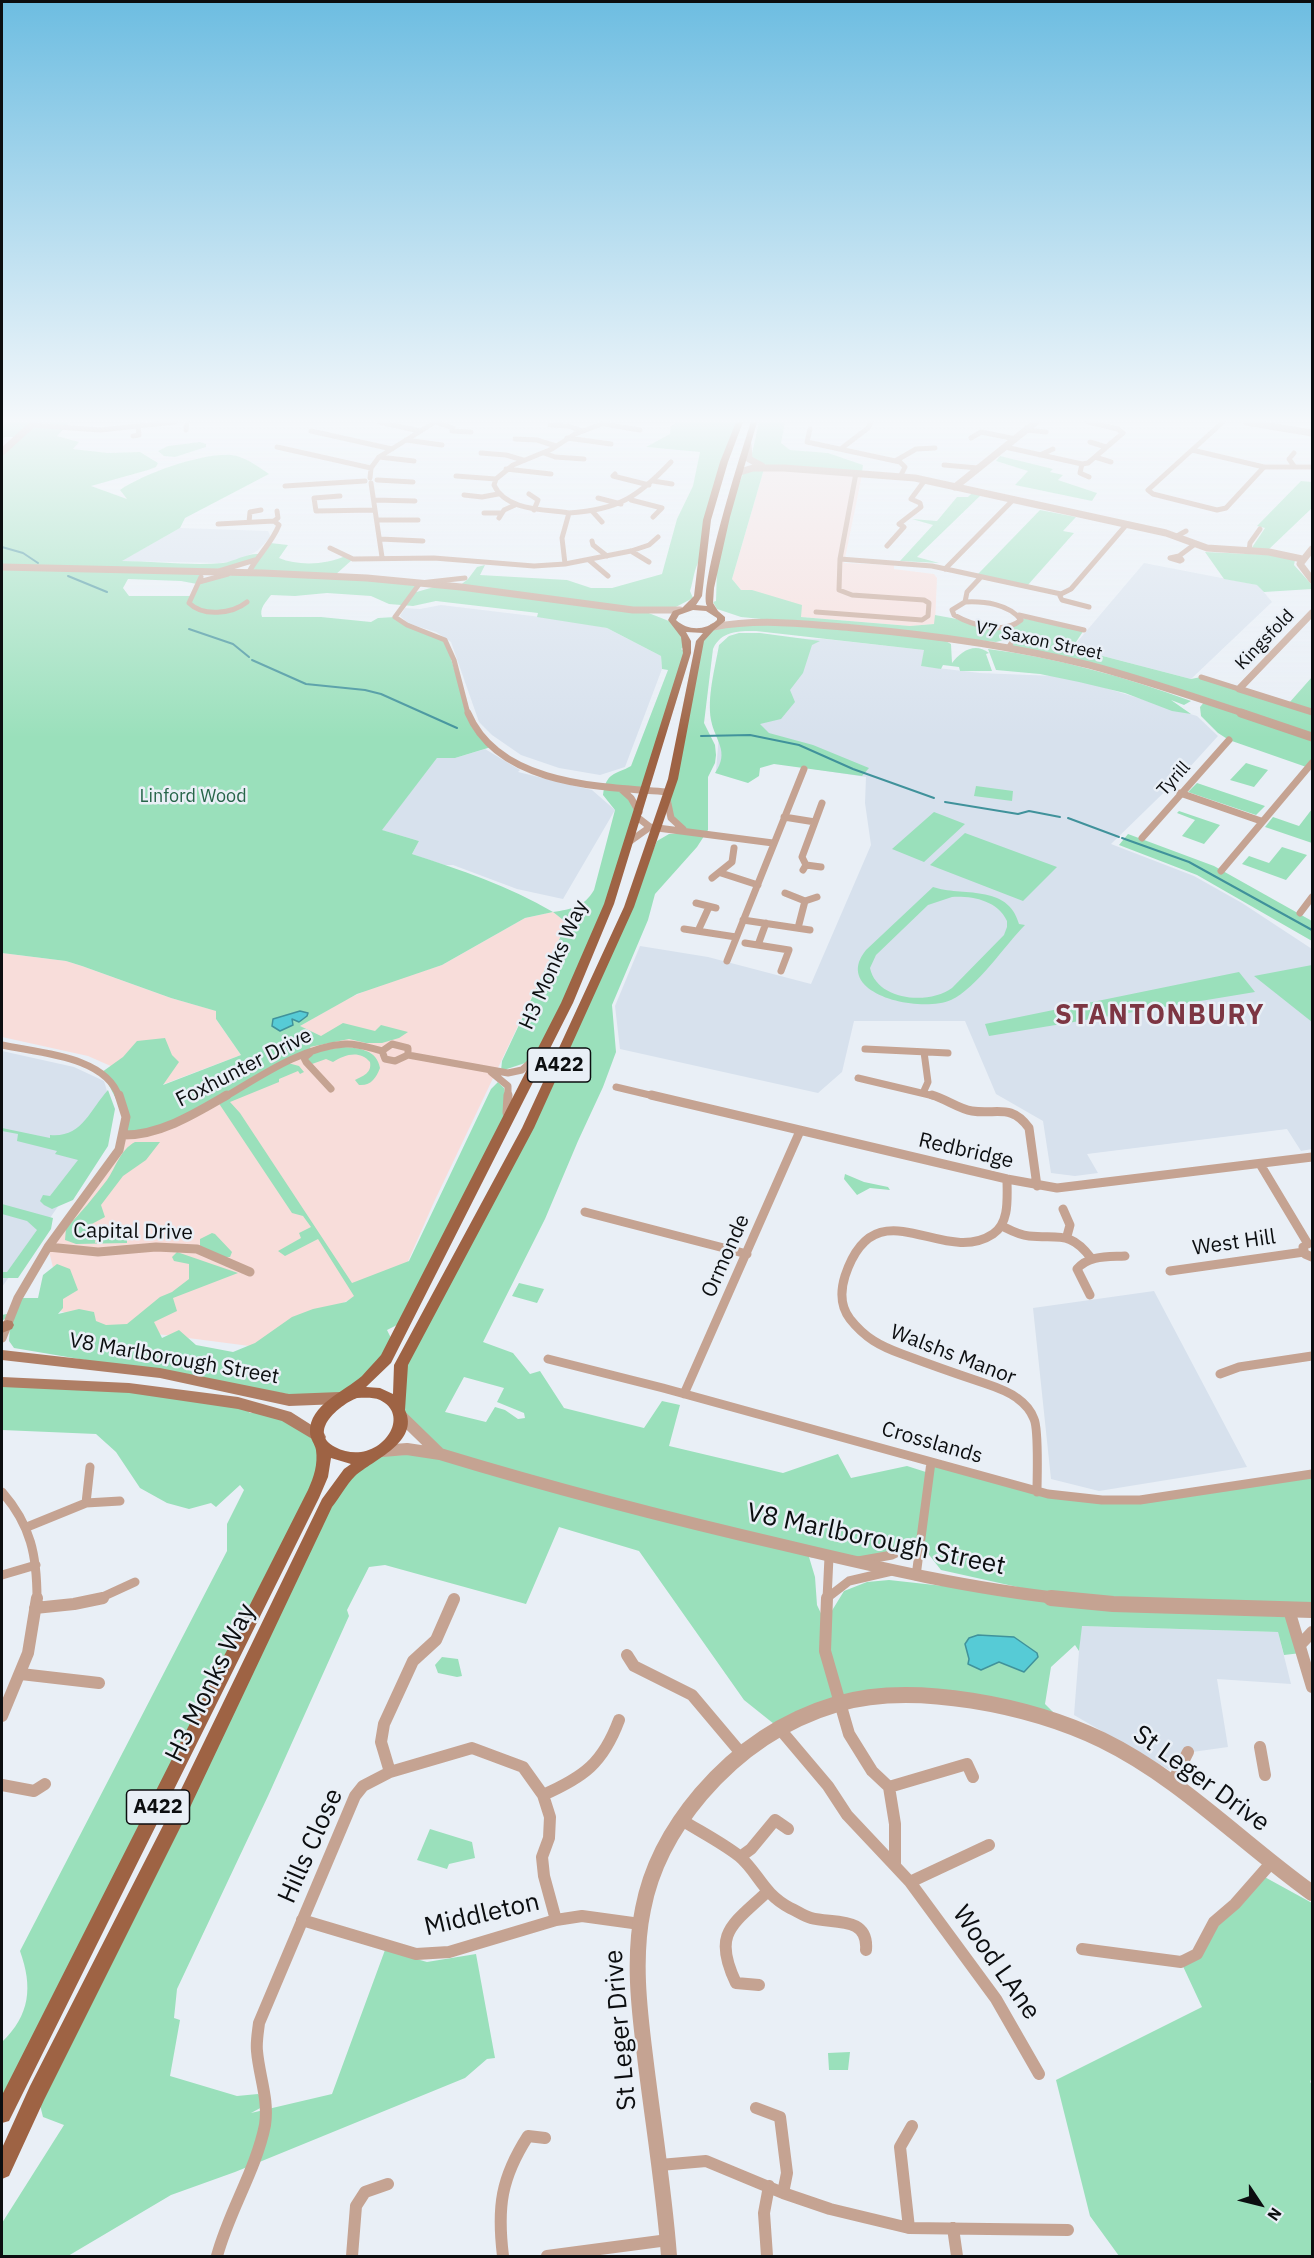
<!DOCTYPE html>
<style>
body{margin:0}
#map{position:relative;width:1314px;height:2258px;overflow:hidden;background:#e9eff6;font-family:"IBM Plex Sans",sans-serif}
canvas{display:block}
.frame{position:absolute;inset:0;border:3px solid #0c0e10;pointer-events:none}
.north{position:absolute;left:1230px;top:2174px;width:60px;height:60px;-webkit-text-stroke:4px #e9eff6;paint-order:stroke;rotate:125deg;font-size:16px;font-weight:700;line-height:24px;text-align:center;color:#0c0e10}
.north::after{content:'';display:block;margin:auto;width:21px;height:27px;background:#0c0e10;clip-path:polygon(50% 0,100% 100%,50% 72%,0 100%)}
</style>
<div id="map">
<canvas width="1314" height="2258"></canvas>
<div class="frame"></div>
<div class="north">N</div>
</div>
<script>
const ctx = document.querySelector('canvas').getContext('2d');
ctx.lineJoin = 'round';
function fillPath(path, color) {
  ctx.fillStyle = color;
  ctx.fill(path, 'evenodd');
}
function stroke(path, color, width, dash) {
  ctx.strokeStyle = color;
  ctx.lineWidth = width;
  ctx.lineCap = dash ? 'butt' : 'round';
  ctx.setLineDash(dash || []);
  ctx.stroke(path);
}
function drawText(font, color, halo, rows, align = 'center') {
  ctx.font = font + ' "IBM Plex Sans",sans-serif';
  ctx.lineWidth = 5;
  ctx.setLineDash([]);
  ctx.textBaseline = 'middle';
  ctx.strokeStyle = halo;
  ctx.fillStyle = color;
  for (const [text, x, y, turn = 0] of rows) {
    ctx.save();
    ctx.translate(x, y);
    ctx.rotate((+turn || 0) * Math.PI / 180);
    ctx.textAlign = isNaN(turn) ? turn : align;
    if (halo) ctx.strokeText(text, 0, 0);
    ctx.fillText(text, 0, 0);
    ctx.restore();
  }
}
fillPath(new Path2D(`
 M180 528 268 531 271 537 257 551 237 561 220 563 121 561Z
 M1144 563 1258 585 1272 602 1191 679 1072 648Z
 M441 605 566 620 607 628 661 656 662 669 625 767 600 775 559 768 521 755 492 735 479 722 451 642 436 632 409 624 400 616 405 608 420 609Z
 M727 637 825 639 925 650 921 666 980 673 1055 676 1086 682 1197 716 1218 736 1188 769 1111 844 1194 876 1242 903 1312 949V1149L1301 1151 1287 1129 1087 1154 1098 1173 1075 1176 1051 1173 1043 1121 996 1094 965 1021H854L842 1072 818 1093 620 1049 615 1006 640 946 708 957 811 984 871 845 865 803 866 777 766 762 716 771Z
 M485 749 520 770 518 772 592 790 615 810 563 899 517 889 453 865H444L412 854 419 841 381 830 437 758H455Z
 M2 1051 74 1067 104 1081 110 1101 75 1182 2 1287Z
 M1154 1291 1247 1467 1099 1491 1051 1479 1033 1308Z
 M1081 1626 1278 1632 1291 1684 1217 1679 1228 1747 1178 1754 1169 1770 1074 1715Z`), '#d7e1ed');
fillPath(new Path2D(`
 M764 469 862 475 844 563 894 565V569L934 574 937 578 935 624 910 626 801 617 752 590H741L732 579Z
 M553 912 567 923 434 1202 402 1275 315 1316 265 1348 111 1328 51 1308 57 1284 48 1247 124 1135 300 1034V1026L347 999 376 986 442 965 525 918Z
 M2 953 66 961 82 966 171 998 217 1011 216 1019 241 1055 143 1092 122 1071 88 1056 2 1037Z`), '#f8ddda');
fillPath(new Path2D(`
 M6 422H33L50 426V422H70L57 436 79 442 73 449 108 453 140 452 158 463 156 467 148 470 91 486 127 499 120 490C145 473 202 453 231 455 244 456 259 467 269 474L185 518 180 528 122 561C155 561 190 566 223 563 235 561 247 553 259 554L270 543 288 545 279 558C298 566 326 565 345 556L353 559 334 576 420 583 413 593 434 587H458L468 579 477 567 485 565 480 575 567 580 591 588H612L662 574 677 519 693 486 700 452 646 447 670 434 671 426 677 422H740L724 462 701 557C693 571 694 579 690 591L693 598 672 609 646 612 674 623 689 643 681 649 687 653 646 790 619 787 639 812 609 904 543 1046 528 1062 501 1071 502 1061 567 923 553 912 525 918 442 965 357 994 300 1026 321 1036 343 1023 375 1031 381 1025 408 1032 399 1038 382 1043H366L349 1039 310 1047 313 1051 288 1063 299 1066 304 1072 300 1074 298 1071 279 1079V1082L230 1102 240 1113 352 1283 409 1261 491 1089 498 1082 504 1088 509 1109 407 1320 387 1330 394 1344 347 1395 317 1399 14 1348 9 1341 11 1314 2 1321V1315L11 1313 18 1298H38L43 1275 57 1264 70 1269 78 1290 63 1299V1308L58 1314 79 1309 94 1312 96 1321 106 1325 127 1324 160 1297 172 1292 189 1279V1264L174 1261 172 1257 177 1252 238 1273 173 1298 177 1311 154 1322 162 1338 179 1330 196 1345 233 1352 255 1343 292 1317 313 1309 346 1302 354 1296 318 1239 285 1256 278 1251 301 1238 299 1233 311 1227 303 1216 292 1213 218 1102 177 1122 124 1135 126 1118 102 1072 123 1057 137 1041 165 1038 172 1055 179 1062 163 1085 241 1055 216 1019V1011L171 998 82 966 66 961 2 953V452L19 437H5L2 440V426ZM254 561 249 572 199 581 204 571 243 565ZM128 579 181 581 197 584 191 596H129L123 588ZM327 593 371 596 389 604 413 606 436 601 538 613 537 617 607 628 661 656 662 669 668 670 631 766C615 775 606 772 603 795L615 810 594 890C584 907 572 909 553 912 509 886 461 870 412 854L419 841 382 830 437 758H455L491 747 471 722 445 640 395 617 378 618 371 622 321 617H262C259 608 266 602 271 595L295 596Z
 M759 422H785L781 443 790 450 828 453 863 465 862 472 768 466 751 458Z
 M200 442 206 444V447L175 457 164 456 158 451 168 446Z
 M1000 456 1053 469 1050 472 1063 475 1058 480 1097 493 1092 501 1015 485 1028 471 996 461Z
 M764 469 732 579 741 590H752L802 605 801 617 910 626 934 624 935 615 1006 628 1021 618 1084 630 1072 648 1191 679 1201 677 1312 712V769L1229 740 1218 733 1201 716 1200 707 1206 700 1151 683 1008 648 1014 635 1004 634 1008 639 996 642 741 617 717 609 713 602 716 601 717 568 726 517 744 471Z
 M1301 481 1312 482V508L1267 551 1251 549 1265 528 1257 526Z
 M972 493 981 495 917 557 939 563 900 561 933 525 912 519 937 521 957 497H968Z
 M1040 510 1076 517 1063 531 1074 533 1027 586 978 574Z
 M1205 552 1272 555 1295 560 1294 565 1312 585V589L1264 592 1257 585 1224 579Z
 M750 621 942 639 951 644 952 663C961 651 975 642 989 653L986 654 992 671H960L959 667 943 665 941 669 921 666 924 650 756 631C738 631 721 631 713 649L704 723 715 745 716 755 715 763 708 777V830L697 847 655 894 648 920 612 1005 616 1052 603 1087 578 1141 545 1219 483 1342 513 1353 530 1374 540 1371 564 1408 644 1428 662 1401 680 1405 669 1446 783 1473 838 1454 851 1478 907 1466 929 1473 931 1462 1037 1492 1141 1500 1312 1474V1608L1290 1610 1301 1653 1284 1655 1278 1632 1082 1626 1079 1651 1075 1645 1051 1667 1045 1704 1053 1712 1051 1720 1008 1708 872 1698 779 1728 744 1700 639 1551 559 1527 526 1604 385 1565 369 1567 347 1610 349 1616 268 1796 177 1989 174 2018 180 2020 170 2076 237 2096 258 2094 266 2105 251 2113 332 2094 385 1950 427 1962 476 1954 495 2058 487 2059 465 2078 235 2172 171 2195 68 2256H2V2223L64 2125 43 2117 37 2093 327 1503 372 1456 439 1454 402 1417 401 1365 504 1175 629 907 657 841 669 834 686 833 687 829 677 826 667 799 700 641 712 628ZM464 1377 504 1388 497 1402 524 1413 525 1418 518 1419 505 1410 495 1407 486 1422 445 1412ZM919 1542 941 1570 1058 1596 1016 1594 889 1580 867 1582 844 1591 825 1622 817 1605 815 1577 809 1557 852 1562 892 1555Z
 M739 633H760L820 641 812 645 803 673 790 690 795 702 781 719 760 724 769 733 813 745 869 768 862 776 774 764 760 768 759 776 748 783 715 773C730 751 715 741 711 720 707 697 715 668 719 645L729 636Z
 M988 649C1058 658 1125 677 1191 701L1184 705 1171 700 1191 714 1172 711 1125 693 1079 682 1040 674 996 670Z
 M1312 677V710L1289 703Z
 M1246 763 1268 770 1254 787 1230 780Z
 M1197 783 1265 806 1256 815 1188 792Z
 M976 786 1013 791 1012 801 974 796Z
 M1312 809V843L1265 827 1273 817 1299 826Z
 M1179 811 1220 825 1204 844 1182 836 1195 820 1177 813Z
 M934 812 965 824 924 862 892 849Z
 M965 833 1057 867 1023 901 930 865Z
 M1128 834 1214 866 1312 921V941L1197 875 1119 845Z
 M1282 847 1307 855 1286 880 1242 864 1249 856 1269 863Z
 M933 887C961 897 1008 883 1019 924L1025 925C1005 945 977 988 951 1000 918 1014 831 993 866 950ZM952 897C972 896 997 900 1007 921V927L1004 935 952 988C929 1005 877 1001 870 968L876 955 928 905Z
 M1312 965V1022L1254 976Z
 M1239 972 1255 992 989 1036 985 1024Z
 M344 1047C360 1048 377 1050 380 1068 376 1078 371 1086 359 1085L355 1080C363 1076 372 1073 370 1062 360 1050 345 1054 333 1062L326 1059 312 1064 307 1059 314 1052Z
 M108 1090 115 1109 108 1146 73 1200 52 1209 44 1205 40 1201 43 1195 50 1196 78 1160 55 1154 57 1151 17 1141 18 1134 2 1131V1128L50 1138V1135C82 1138 89 1111 108 1090Z
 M135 1142H160L146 1160 123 1176 101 1205 105 1217 86 1227 96 1234 95 1243 116 1235 121 1240 127 1237V1243L76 1244 65 1240 66 1228C81 1213 94 1197 107 1180 116 1167 120 1150 135 1142Z
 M845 1174 864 1182 888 1187 890 1190 870 1188 857 1195 844 1179Z
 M2 1204 53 1218 51 1229 18 1278H2V1272H7L37 1230 27 1221 2 1214Z
 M212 1233 215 1234 232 1252 230 1257H223L200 1246V1239Z
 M519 1283 544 1289 537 1303 512 1296Z
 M50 1383 238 1403 250 1413 275 1411 304 1426 325 1461 152 1819 2 2114V2042C30 2015 33 1987 20 1951L227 1551V1524L244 1490 240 1485 216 1507 211 1503 189 1509 167 1503 140 1488 116 1452 96 1434 2 1430V1386Z
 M442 1657 458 1659 462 1676 457 1677 438 1673 435 1665Z
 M430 1829 472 1842 475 1858 449 1864 447 1869 417 1860Z
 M1261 1875 1312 1903V2077L1310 2082 1312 2084V2256H1119L1090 2216 1056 2080 1202 2007 1181 1962 1200 1950 1209 1931Z
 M850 2052 848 2070H829L828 2053Z`), '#9ae0bb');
const water = new Path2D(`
 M300 1011 308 1013 307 1016 299 1022 292 1019 293 1025 280 1031 272 1026 273 1019Z
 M978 1635 1014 1637 1037 1653 1038 1657 1024 1672 999 1662 981 1670 968 1664 969 1659 965 1644 969 1638Z`);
fillPath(water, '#56cbd6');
stroke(water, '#40929b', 1.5);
stroke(new Path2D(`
 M2 547 23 553 38 563
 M68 576 107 592
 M189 629 233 644 249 657
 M252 660 306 684 365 690 381 694 457 728
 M701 736 750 735 799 745 853 769 934 798
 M945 802 1018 814 1029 811 1060 817
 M1068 818 1119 837
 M1122 838 1189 862 1312 930`), '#40929b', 2);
stroke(new Path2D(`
 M33 422 32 425 100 430 175 422
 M379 422 420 431
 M435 422 453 428 452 431 471 432
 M604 424 640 430
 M550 425 568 426 583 431
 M810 429 807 442 900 462 905 467 900 477
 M186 430 187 422
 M1027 430 1046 432
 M311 431 392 449
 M133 436 139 435 138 426
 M567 438 611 444
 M971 438 981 432 1016 439
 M515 439 537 440 556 446
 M406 440 442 445
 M1090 442 1106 447
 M277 447 371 468
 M1005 447 1082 464 1088 463 1123 433 1118 429 1088 422
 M842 448 868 428 871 422
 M1192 450 1264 467 1226 508 1217 510 1153 494 1148 490Z
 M1192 450 1223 422
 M481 453 506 455 523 460
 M544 453 555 457 584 459
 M1294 453 1289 459 1294 466
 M1040 455 1053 449
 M379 457 414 461
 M1095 457 1111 462
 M897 460 916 449 935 448
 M1082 464 1080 473 1089 477
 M944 465 978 468
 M1264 467H1312
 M506 469 551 474
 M615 474 613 476 649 485
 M456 476 496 479
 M370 478 371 468 379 457 435 422
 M377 480 413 482
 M653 481 672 484
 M371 483 382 557
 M285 486 365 481
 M529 494 538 500 534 510
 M464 495 482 497 498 494
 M340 496 314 498 316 511 374 510
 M598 498 621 504
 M374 500 415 501
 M631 500 662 508 653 517
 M593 512 602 522
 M484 513H501
 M569 513C618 510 638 497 671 462
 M499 518 504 510 515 505
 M377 520H418
 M274 521 278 518 277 511
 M249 522 250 512 261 510
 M218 524 274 521
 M1177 536 1186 531
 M380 539 423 541
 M592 541 593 545 607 556
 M887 546 904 527 899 524 921 507 920 503 911 499 925 480
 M330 548 353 559 434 558 534 566 565 564 631 551 649 545 658 537
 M631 551 649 562
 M1249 551 1250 543 1260 529
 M1179 556 1182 560 1180 561 1170 558Z
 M1179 556 1195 544
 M840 559 932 566 1061 594 1071 589 1127 524
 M589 560 608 576
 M565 564 562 538 569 513C544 509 506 511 494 485L496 479 513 465 552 449 575 434 607 422
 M945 569 1014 499
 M219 571 255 560
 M241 573 249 572C258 555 272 543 279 525L274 521
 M201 577 189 603C203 617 232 614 247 602
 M465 578 420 583 395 617 407 625 445 640 454 660 468 714
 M199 582 228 574
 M1059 594 1062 600 1089 607
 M965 602C984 601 1009 604 1021 620 1003 635 972 625 954 615L952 610Z
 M965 602 967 592 981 577
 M816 612 922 620 928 616 929 603 924 600 852 595 839 590 840 559 856 473
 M1019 615 1084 630
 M1008 648 1015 637 1010 628
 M1201 677 1239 689`), '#c5a392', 5);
stroke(new Path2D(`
 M468 713C499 786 602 787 669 792
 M621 789 631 798 639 812
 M1180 793 1261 821
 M667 799 671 818 683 829
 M637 817 650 827 773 843
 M784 817 815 822
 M1142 838 1229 740
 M629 842 650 827
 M806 865 821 867
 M803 870 806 865 802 857 822 803
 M1221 871 1312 763
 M721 873 758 885
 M712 878 732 862 734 848
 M785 893 805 901 817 897
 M696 903 716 908
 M1300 913 1312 897
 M743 920 810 930
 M798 928 805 901
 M684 929 736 937
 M698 931 709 907
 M745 943 789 950 781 971
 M758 945 766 923
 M727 961 804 769
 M392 1044 408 1048V1055L395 1061 385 1059 382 1051Z
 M2 1045C39 1053 106 1056 119 1097
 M865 1049 948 1053
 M310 1053 304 1058 306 1062 331 1089
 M408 1055 508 1073 522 1070 534 1059
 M491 1072 508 1086V1097
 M858 1078 938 1097
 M616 1087 658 1097
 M923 1093 928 1082 924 1052
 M225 1097C261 1076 302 1047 345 1044 357 1043 370 1048 382 1051`), '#c5a392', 7);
stroke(new Path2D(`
 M651 1095 1007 1179 1057 1188 1312 1157
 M932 1095C946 1099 959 1109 972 1111 996 1115 1011 1103 1029 1128L1037 1186
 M507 1113 508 1095
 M124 1135C161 1135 196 1113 227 1095
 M1260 1164 1308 1244
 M1007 1179C1007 1197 1010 1223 993 1234 942 1268 876 1183 845 1276 840 1292 840 1306 850 1319 865 1338 880 1346 902 1354 926 1363 951 1372 975 1380 989 1385 1005 1389 1017 1398 1024 1403 1031 1411 1034 1419 1039 1430 1037 1477 1037 1492
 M1063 1209 1070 1225 1067 1236
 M585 1212 747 1254
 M1002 1226C1010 1230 1019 1235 1029 1236 1058 1239 1070 1230 1091 1258
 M48 1247 98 1252 156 1247 197 1249 250 1272
 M1303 1247 1305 1254 1312 1257
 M1170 1271 1304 1252
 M1090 1295 1077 1269C1089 1255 1108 1257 1125 1256
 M2 1338 18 1298 48 1247 119 1150 126 1117 119 1095
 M548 1359 663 1388 1048 1494 1102 1500H1140L1312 1474
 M1220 1374 1239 1367 1312 1356
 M684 1394 800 1131
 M2 1492C31 1525 37 1556 37 1599
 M86 1503 120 1501
 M27 1527 86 1503 90 1467
 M858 1561 892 1555 919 1542
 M2 1575 36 1565
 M916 1576 931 1462
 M827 1598 849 1581 892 1571
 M98 1599 135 1582
 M827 1599 829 1557`), '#c5a392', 9);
stroke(new Path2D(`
 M827 1598 825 1651 849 1734 872 1771 889 1787 895 1824V1866L910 1882
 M35 1608 74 1604 103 1598
 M1289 1610 1312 1687
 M1300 1645 1312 1632
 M627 1655 634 1666 692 1695 740 1752
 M21 1674 99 1683
 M2 1716 28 1653 37 1598
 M779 1728 828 1786 847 1815 895 1866
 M1260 1747 1265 1775
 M390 1772 472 1748 523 1767 543 1795 550 1817 549 1838 542 1857 544 1876 556 1920
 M1172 1783 1188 1752
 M2 1785 34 1791 45 1784
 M889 1787 967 1764 973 1777
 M543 1795C584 1777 603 1763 619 1720
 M680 1819C699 1831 721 1842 739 1856 759 1873 762 1893 790 1908 797 1911 804 1916 811 1918 832 1924 869 1915 866 1950
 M989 1845 910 1882 996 1999 1039 2074
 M740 1857 751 1849 775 1820 788 1829
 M302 1920 416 1954 449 1952 556 1920 582 1916 640 1924
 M1082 1949 1181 1962 1197 1954 1214 1922 1235 1904 1271 1863
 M759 1985 736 1983C712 1933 732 1925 767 1892
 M756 2108 780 2117 787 2173 783 2193
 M660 2165 706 2161 783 2193 830 2209 909 2228 1068 2230
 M909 2228 900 2147 912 2126
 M953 2228 957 2256
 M217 2256C229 2211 256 2170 265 2125 269 2099 259 2076 257 2051 256 2042 258 2032 259 2023L355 1796 363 1786 390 1772 381 1742 384 1724 413 1661 436 1640 454 1599
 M352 2256 356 2206 365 2192 388 2184
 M503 2256C497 2207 501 2178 528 2136L545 2138
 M547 2256 668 2240
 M767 2256 764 2213 769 2186`), '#c5a392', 12);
stroke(new Path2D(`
 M1246 422 1312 433
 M748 445 749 459 762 466
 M2 452 35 422
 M740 472 753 468H784L915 478 1166 533 1207 548 1269 552 1302 559
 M955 487 1036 422
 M1312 549 1300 564 1312 580
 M2 567 263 573 367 578 461 587 633 610H680
 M1312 613 1239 689 1312 712
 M713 627C760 618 807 624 854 628 933 635 1012 646 1089 665 1142 679 1194 697 1246 714`), '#c5a392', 7);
stroke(new Path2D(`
 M1241 713 1312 737`), '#c5a392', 9);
stroke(new Path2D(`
 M402 1417 440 1454
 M382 1451 407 1449 440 1454C555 1489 671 1519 788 1546 880 1568 972 1589 1066 1599`), '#c5a392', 12);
stroke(new Path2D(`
 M1051 1598 1113 1604 1312 1610
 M669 2256C664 2189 653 2123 645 2056 639 2008 633 1957 643 1909 651 1867 673 1827 701 1794 737 1752 783 1720 837 1704 914 1681 1031 1706 1102 1740 1180 1778 1242 1843 1312 1893`), '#c5a392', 16);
fillPath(new Path2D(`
 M7 1320 12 1321 14 1325 12 1329 2 1333V1322Z
 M2 1350 160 1368 289 1394 340 1392 345 1394 347 1398 345 1402 340 1404 289 1406 160 1378 2 1360Z
 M2 1377 129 1383 238 1397 291 1412 324 1433 326 1437 324 1441 319 1443 282 1421 238 1409 129 1393 2 1387Z`), '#af7e65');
fillPath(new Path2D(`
 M736 422H743L728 462 711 520 702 596 696 605 707 606C698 588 742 449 751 422H757L730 517 714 588 713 603 718 611 725 617V621L714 630 704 641 678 779 634 907 534 1128 408 1365 405 1410C420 1442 373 1460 355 1476 346 1485 340 1497 332 1507L184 1820 44 2100 9 2176 2 2179V2148L30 2086 172 1808 322 1499 344 1469 351 1464 331 1458 328 1477 319 1498 9 2121 2 2123V2095L308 1490C314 1477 318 1464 316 1450 315 1444 310 1439 310 1432 309 1405 345 1391 362 1376 368 1369 375 1362 381 1355L561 1003 604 904 683 653 681 637 668 620 673 611 682 608 694 596 703 520 720 462ZM693 610 706 611 717 618V620C705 631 688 631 676 620L679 615ZM686 632 703 633 696 641 668 779 624 907 522 1128 394 1365 393 1394 380 1388 366 1387 391 1363 573 1003 614 904 691 653V641ZM357 1398C364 1398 373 1397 380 1400 415 1417 376 1469 335 1447 307 1432 339 1405 357 1398Z`), '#9e6344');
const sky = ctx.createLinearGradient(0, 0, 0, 738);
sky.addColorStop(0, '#6dbde1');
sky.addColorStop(0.57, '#f5f8fb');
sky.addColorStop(1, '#f5f8fb00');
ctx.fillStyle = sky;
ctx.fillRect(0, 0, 1314, 738);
drawText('18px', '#0c0e10', '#e9eff6', [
 ["Kingsfold",1265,640,-46],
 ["V7 Saxon Street",1039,641,12],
 ["Tyrill",1174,779,-48]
]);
drawText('18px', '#266549', '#e9eff6', [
 ["Linford Wood",193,797]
]);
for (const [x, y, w] of [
 [559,1065,63],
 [158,1807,63]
]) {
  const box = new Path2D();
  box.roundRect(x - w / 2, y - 17, w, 34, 4.5);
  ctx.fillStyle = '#e9eff6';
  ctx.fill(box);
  stroke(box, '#0c0e10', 1.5);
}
drawText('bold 20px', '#0c0e10', null, [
 ["A422",559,1065],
 ["A422",158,1807]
]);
drawText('21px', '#0c0e10', '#e9eff6', [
 ["H3 Monks Way",554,965,-66],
 ["Foxhunter Drive",244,1068,-27],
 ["Redbridge",966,1151,13],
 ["Capital Drive",133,1232,1],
 ["West Hill",1234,1243,-8],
 ["Ormonde",726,1256,-66],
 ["Walshs Manor",953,1355,21],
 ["V8 Marlborough Street",174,1359,10],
 ["Crosslands",932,1443,16]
]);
drawText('26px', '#0c0e10', '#e9eff6', [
 ["V8 Marlborough Street",876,1540,12],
 ["H3 Monks Way",211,1683,-64],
 ["St Leger Drive",1201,1779,36],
 ["Hills Close",311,1846,-66],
 ["Middleton",482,1915,-13],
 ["Wood LAne",996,1963,55],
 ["St Leger Drive",621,2030,-95]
]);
ctx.letterSpacing = '1.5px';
drawText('bold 27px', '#7d3643', '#e9eff6', [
 ["STANTONBURY",1160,1016]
]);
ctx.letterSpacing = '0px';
</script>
